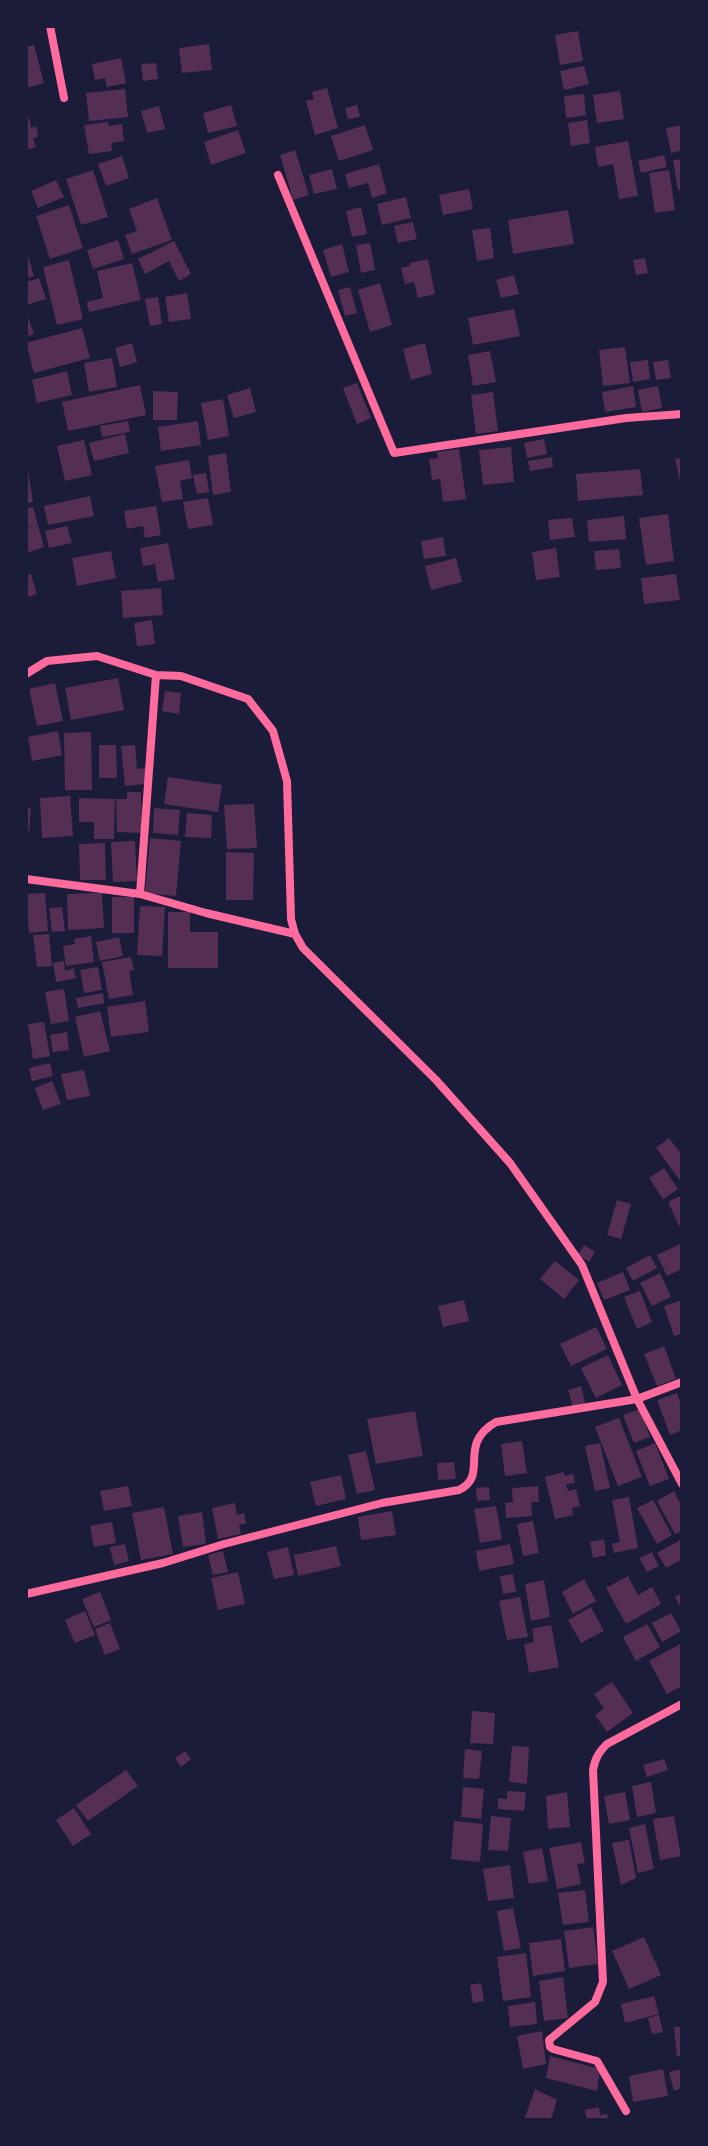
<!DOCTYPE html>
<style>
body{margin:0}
#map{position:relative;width:708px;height:2146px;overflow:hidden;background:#1b1b3a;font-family:"PT Sans Narrow",sans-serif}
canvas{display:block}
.frame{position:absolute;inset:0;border:28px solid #1b1b3a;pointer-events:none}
</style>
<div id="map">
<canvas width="708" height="2146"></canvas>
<div class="frame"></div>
</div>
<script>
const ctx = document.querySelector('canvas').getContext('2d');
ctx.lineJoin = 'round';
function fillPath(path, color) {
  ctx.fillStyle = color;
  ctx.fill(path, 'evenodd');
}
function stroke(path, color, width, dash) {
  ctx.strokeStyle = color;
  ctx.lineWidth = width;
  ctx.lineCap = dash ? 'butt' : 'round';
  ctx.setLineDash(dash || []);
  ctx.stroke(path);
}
fillPath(new Path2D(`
 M578 31 583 61 560 65 555 35Z
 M209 44 212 70 182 73 179 48Z
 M34 45 44 83 26 88V47Z
 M121 58 126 83 107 87 105 78 95 80 92 64Z
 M156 63 158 79 143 81 141 64Z
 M584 66 589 84 564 90 560 71Z
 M327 88 338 128 315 135 306 101 314 99 312 92Z
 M125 89 128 117 89 121 86 93Z
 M620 91 624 119 597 123 593 95Z
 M584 94 586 115 566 118 564 96Z
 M231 105 237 126 208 133 203 113Z
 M357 105 360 117 348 119 345 108Z
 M159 106 165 129 147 133 141 111Z
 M29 117 31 128 36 126 38 137 33 138 36 147 26 150V118Z
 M587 120 590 143 571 146 568 123Z
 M108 122 109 126 122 124 124 141 111 143 112 151 89 154 84 125Z
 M365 125 373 150 339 161 331 136Z
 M682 125V150L671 153 666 128Z
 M238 130 246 153 211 165 204 142Z
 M628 141 638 196 619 199 613 164 598 167 595 147Z
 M295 150 309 195 293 200 280 155Z
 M664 155 667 167 641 173 638 161Z
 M122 156 129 178 106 186 98 164Z
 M682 159V190H678L673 160Z
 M379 164 387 193 372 198 368 183 349 188 345 174Z
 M332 169 337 189 314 194 309 175Z
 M93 170 108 217 81 225 66 179Z
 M669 170 675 210 655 213 649 173Z
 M56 180 64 197 38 208 31 191Z
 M469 189 473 209 443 215 439 195Z
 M406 197 411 218 382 225 377 204Z
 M157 198 172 240 132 254 125 235 137 231 129 209Z
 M69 205 83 248 50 259 36 216Z
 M361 207 367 234 352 237 346 211Z
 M568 210 574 244 513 254 508 220Z
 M413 222 417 239 398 243 394 226Z
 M490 228 494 258 477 261 472 230Z
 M118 240 124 259 93 269 87 250Z
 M174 241 191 274 179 281 169 261 145 274 138 259Z
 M370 243 375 270 361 273 356 245Z
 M342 244 349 272 331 277 323 250Z
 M26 249 34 276 26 278Z
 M645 258 648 273 636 275 633 260Z
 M428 259 435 294 418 298 414 282 405 284 401 268 410 266V263Z
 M69 260 83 319 57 325 43 267Z
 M132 263 141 300 89 312 87 302 103 298 97 271Z
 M514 275 519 294 501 298 496 280Z
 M39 278 46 299 26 305V282Z
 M380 283 392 325 370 332 358 290Z
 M350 287 357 313 345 316 338 290Z
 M187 293 191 319 169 322 165 297Z
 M158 297 162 324 150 326 145 299Z
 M514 309 520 336 473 345 468 318Z
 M26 311 34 334 26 337Z
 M82 328 90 358 34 373 26 343Z
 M132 343 137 362 120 367 115 348Z
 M425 343 432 374 411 380 403 349Z
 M625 347 630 383 603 386 599 350Z
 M490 351 496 382 473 386 468 355Z
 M112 358 117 387 89 392 84 363Z
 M648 360 650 379 633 382 630 362Z
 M668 360 671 378 656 380 653 362Z
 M67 371 72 395 37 403 32 380Z
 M357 383 371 418 357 424 343 388Z
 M140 385 146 415 68 431 62 402Z
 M633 386 636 407 605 412 602 392Z
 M658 386 662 408 642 412 638 390Z
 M250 388 256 412 234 418 227 395Z
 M153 391 178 392 177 420H153Z
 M493 392 498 431 476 434 471 395Z
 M223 399 229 436 208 440 201 403Z
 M128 421 130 432 102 437 100 426Z
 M198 421 201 445 161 451 158 427Z
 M125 434 129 453 94 461 89 443Z
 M544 439 547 454 527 458 524 443Z
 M84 440 92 475 65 481 57 446Z
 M511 447 514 482 483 485 479 450Z
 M459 449 466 499 443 502 440 479 432 480 429 459 438 458 437 452Z
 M226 453 231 492 213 495 208 456Z
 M552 457 553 467 530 471 528 461Z
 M682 458V485H681L675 459Z
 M189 460 192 478 180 481 183 499 162 502 155 466Z
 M640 469 643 495 578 501 576 474Z
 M26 470H28L33 502 26 503Z
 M206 473 209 492 197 494 193 475Z
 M90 496 94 516 48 525 44 506Z
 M208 498 213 525 188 529 183 502Z
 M156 506 161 535 145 538 143 526 127 529 124 511Z
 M33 507 44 547 26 553V528L37 525 26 527V508Z
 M668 514 674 561 646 565 639 518Z
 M624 516 626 539 589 542 587 520Z
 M572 518 575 537 550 540 548 520Z
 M67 526 72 543 49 548 45 531Z
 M443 537 446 556 424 559 421 541Z
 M168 543 175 579 158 582 155 564 143 566 140 548Z
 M556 548 560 577 536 580 532 552Z
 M619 549 621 568 596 570 594 551Z
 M111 551 116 578 77 586 72 558Z
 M456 558 462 582 431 590 425 566Z
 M31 574 37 594 26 598V575Z
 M676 574 680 600 644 604 641 578Z
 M161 588 163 615 123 618 121 591Z
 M152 620 155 644 137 646 134 623Z
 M118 678 124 710 71 720 65 688Z
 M55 683 63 721 37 726 29 689Z
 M165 691 181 693 179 714 162 711Z
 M58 731 62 755 32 761 28 737Z
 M91 732 92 790H65L64 733Z
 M99 745H116L117 778H99Z
 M135 745 137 769 145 768 146 784 125 786 121 746Z
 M168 777 222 785 218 812 164 804Z
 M127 792H141L142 833 117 832 116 799H127Z
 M70 796 73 836 42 838 40 798Z
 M79 798 115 799 114 839H94V822H79Z
 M254 804 257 848 227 849 224 805Z
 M26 808H31L29 831 26 830Z
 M154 808 180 810 178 835 153 833Z
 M187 813 212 815 211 838 185 837Z
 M150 838 181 841 176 896 145 893Z
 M135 841 137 881 113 882 111 842Z
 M105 843 106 880H80L79 844Z
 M226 852 254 853 253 900H226Z
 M45 893 48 931 29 933 26 894Z
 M102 893 104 928 68 930 67 894Z
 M112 897H134V933H112Z
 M140 906 165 907 162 956 137 955Z
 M62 907 65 931 52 932 49 908Z
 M168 912H190V932H218V968H168Z
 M49 934 52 966 37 967 33 935Z
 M91 936 94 962 66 966 63 946 75 944 74 939Z
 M119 937 123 956 100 961 96 942Z
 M131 957 134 970 129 971 133 995 109 999 102 962Z
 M64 961 65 971 74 968 76 978 56 982 53 963Z
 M98 967 102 990 84 993 80 970Z
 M64 989 69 1021 51 1024 45 992Z
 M103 993 104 1003 78 1008 76 998Z
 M145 1001 149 1032 111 1037 107 1007Z
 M100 1011 110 1051 84 1057 75 1017Z
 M44 1022 50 1056 33 1059 28 1024Z
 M67 1032 69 1050 53 1052 50 1035Z
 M50 1063 53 1076 32 1081 29 1068Z
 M84 1070 90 1096 67 1100 61 1074Z
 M52 1081 61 1104 43 1110 35 1088Z
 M669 1138 682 1155V1183L656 1148Z
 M664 1168 678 1189 663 1199 649 1178Z
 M682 1195V1232L668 1202Z
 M617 1200 631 1204 621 1239 607 1235Z
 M680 1244 682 1269 667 1276 657 1255Z
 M584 1245 595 1252 589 1262 578 1255Z
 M650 1255 657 1268 633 1281 626 1268Z
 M555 1261 579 1280 564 1299 540 1279Z
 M623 1272 630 1290 604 1300 597 1283Z
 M660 1273 671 1297 652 1306 640 1283Z
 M640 1291 652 1322 637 1329 624 1297Z
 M464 1300 469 1321 443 1327 438 1306Z
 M682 1300V1334L674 1336 664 1306Z
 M596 1327 607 1349 571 1366 560 1344Z
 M664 1346 676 1379 657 1386 644 1354Z
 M608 1355 622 1385 596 1398 581 1368Z
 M581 1386 585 1403 573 1407 568 1390Z
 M677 1393 682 1408V1430L670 1435 657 1400Z
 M640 1409 650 1437 634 1443 623 1415Z
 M415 1411 423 1456 376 1464 367 1419Z
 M619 1418 642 1477 618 1486 595 1427Z
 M522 1441 527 1473 505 1476 501 1444Z
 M600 1443 610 1488 595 1491 585 1446Z
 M655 1443 669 1479 650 1486 636 1451Z
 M366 1451 375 1490 357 1494 348 1455Z
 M454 1462 456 1479 438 1480 437 1463Z
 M564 1472 565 1476 573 1474 575 1483 566 1484 568 1491 576 1489 580 1506 572 1508 573 1515 555 1519 545 1477Z
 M341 1475 346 1499 316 1506 310 1482Z
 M128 1486 132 1506 104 1511 100 1491Z
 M538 1486 539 1502H531L532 1516 506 1518 505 1503 513 1502 512 1488Z
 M489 1487 490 1500 477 1501 476 1488Z
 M674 1491 682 1507V1531L675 1534 657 1501Z
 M629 1497 638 1548 614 1553 612 1544 620 1542 612 1500Z
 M653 1500 672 1535 657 1544 637 1508Z
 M235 1503 237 1515 244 1513 246 1523 239 1525 241 1534 218 1539 212 1508Z
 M496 1506 502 1539 480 1543 474 1509Z
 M164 1507 173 1554 141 1560 132 1513Z
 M392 1511 396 1535 361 1540 358 1517Z
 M202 1512 206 1544 183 1547 178 1516Z
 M533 1521 539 1553 523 1556 517 1524Z
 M112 1522 116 1543 94 1547 90 1526Z
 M604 1539 606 1555 593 1558 590 1542Z
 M682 1539V1559L666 1568 657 1553Z
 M125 1544 129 1561 114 1565 110 1547Z
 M510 1544 514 1564 479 1571 476 1551Z
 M336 1546 341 1566 298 1576 294 1555Z
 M288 1547 294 1575 274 1579 267 1552Z
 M223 1551 228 1572 213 1575 208 1555Z
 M652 1552 659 1566 647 1572 639 1558Z
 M238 1572 245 1604 218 1610 211 1578Z
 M513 1574 516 1592 503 1594 500 1576Z
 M628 1576 638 1595 652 1587 661 1604 626 1624 606 1588Z
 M584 1579 596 1601 573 1614 562 1592Z
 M544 1580 550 1617 531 1621 525 1584Z
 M100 1592 111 1620 94 1627 82 1599Z
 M682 1593V1610L675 1597Z
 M520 1597 528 1637 507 1640 499 1601Z
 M591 1607 604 1631 581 1643 568 1620Z
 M85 1611 95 1635 75 1643 65 1620Z
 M671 1613 681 1631 662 1642 652 1623Z
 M110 1623 120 1649 105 1655 95 1629Z
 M647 1624 660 1647 636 1661 623 1637Z
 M551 1625 559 1667 529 1673 524 1644 534 1642 532 1629Z
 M682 1643V1686L667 1694 649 1661Z
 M612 1682 633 1713 607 1732 595 1715 604 1708 594 1694Z
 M472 1711 495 1713 493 1744 470 1743Z
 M512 1746 529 1747 527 1784 509 1782Z
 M465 1749 482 1751 479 1779 463 1778Z
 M185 1751 191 1759 181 1767 175 1758Z
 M664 1759 668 1770 647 1777 643 1765Z
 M126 1770 138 1786 88 1821 76 1805Z
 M651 1782 656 1813 637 1817 632 1786Z
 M463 1787 484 1789 481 1819 461 1817Z
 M507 1791 526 1792 524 1811 498 1809V1798L507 1799Z
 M567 1792 570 1827 548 1829 546 1796Z
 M625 1792 630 1820 609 1824 604 1796Z
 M74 1808 91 1834 73 1846 56 1820Z
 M491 1816 511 1818 508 1851 488 1850Z
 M674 1816 681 1856 660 1860 653 1819Z
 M454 1821 483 1824 480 1862 451 1859Z
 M645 1824 654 1869 638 1873 629 1828Z
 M629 1840 636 1878 621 1885 612 1843Z
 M581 1842 585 1863 577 1864 581 1884 557 1889 549 1848Z
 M542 1848 548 1881 529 1884 523 1852Z
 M510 1865 514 1898 488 1901 483 1869Z
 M585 1890 589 1922 563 1925 558 1893Z
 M513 1908 521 1948 504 1951 497 1911Z
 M593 1927 598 1964 569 1968 564 1931Z
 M644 1937 661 1975 629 1989 612 1951Z
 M561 1939 565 1971 533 1976 529 1943Z
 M526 1953 531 1997 503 2001 497 1957Z
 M563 1977 568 2018 544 2021 539 1981Z
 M481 1983 484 2001 473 2003 470 1985Z
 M654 1996 659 2014 625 2023 621 2004Z
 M535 2002 537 2024 510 2027 508 2006Z
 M659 2015 663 2032 652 2034 648 2018Z
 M674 2027H682V2056H677Z
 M542 2031 546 2064 523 2069 517 2036Z
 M550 2056 600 2069 597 2091 546 2078Z
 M663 2069 668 2096 633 2102 629 2076Z
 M682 2069V2088L674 2091 669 2072Z
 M535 2089 557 2100 551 2120H524Z
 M599 2107 600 2115 607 2114 608 2120H587L585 2110Z`), '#542f53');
stroke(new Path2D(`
 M26 1647V1661`), '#ff6b9d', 4);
stroke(new Path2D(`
 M50 26 64 98
 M278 175 394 453 626 418 682 414
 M26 674 47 661 97 656 156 675 181 676 248 699 273 731 287 781 291 919 295 934 303 948 436 1080 510 1163 582 1265 637 1399 682 1484
 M26 879 140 894 206 913 295 934
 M140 894 156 675
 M26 1594 163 1563 224 1544 382 1503 459 1490C490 1475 456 1445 496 1422L637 1399 682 1382
 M626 2111 597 2061 553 2049 550 2047 549 2040 595 2002 603 1982 593 1770C595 1758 599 1752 607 1744L682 1704`), '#ff6b9d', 8);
</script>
